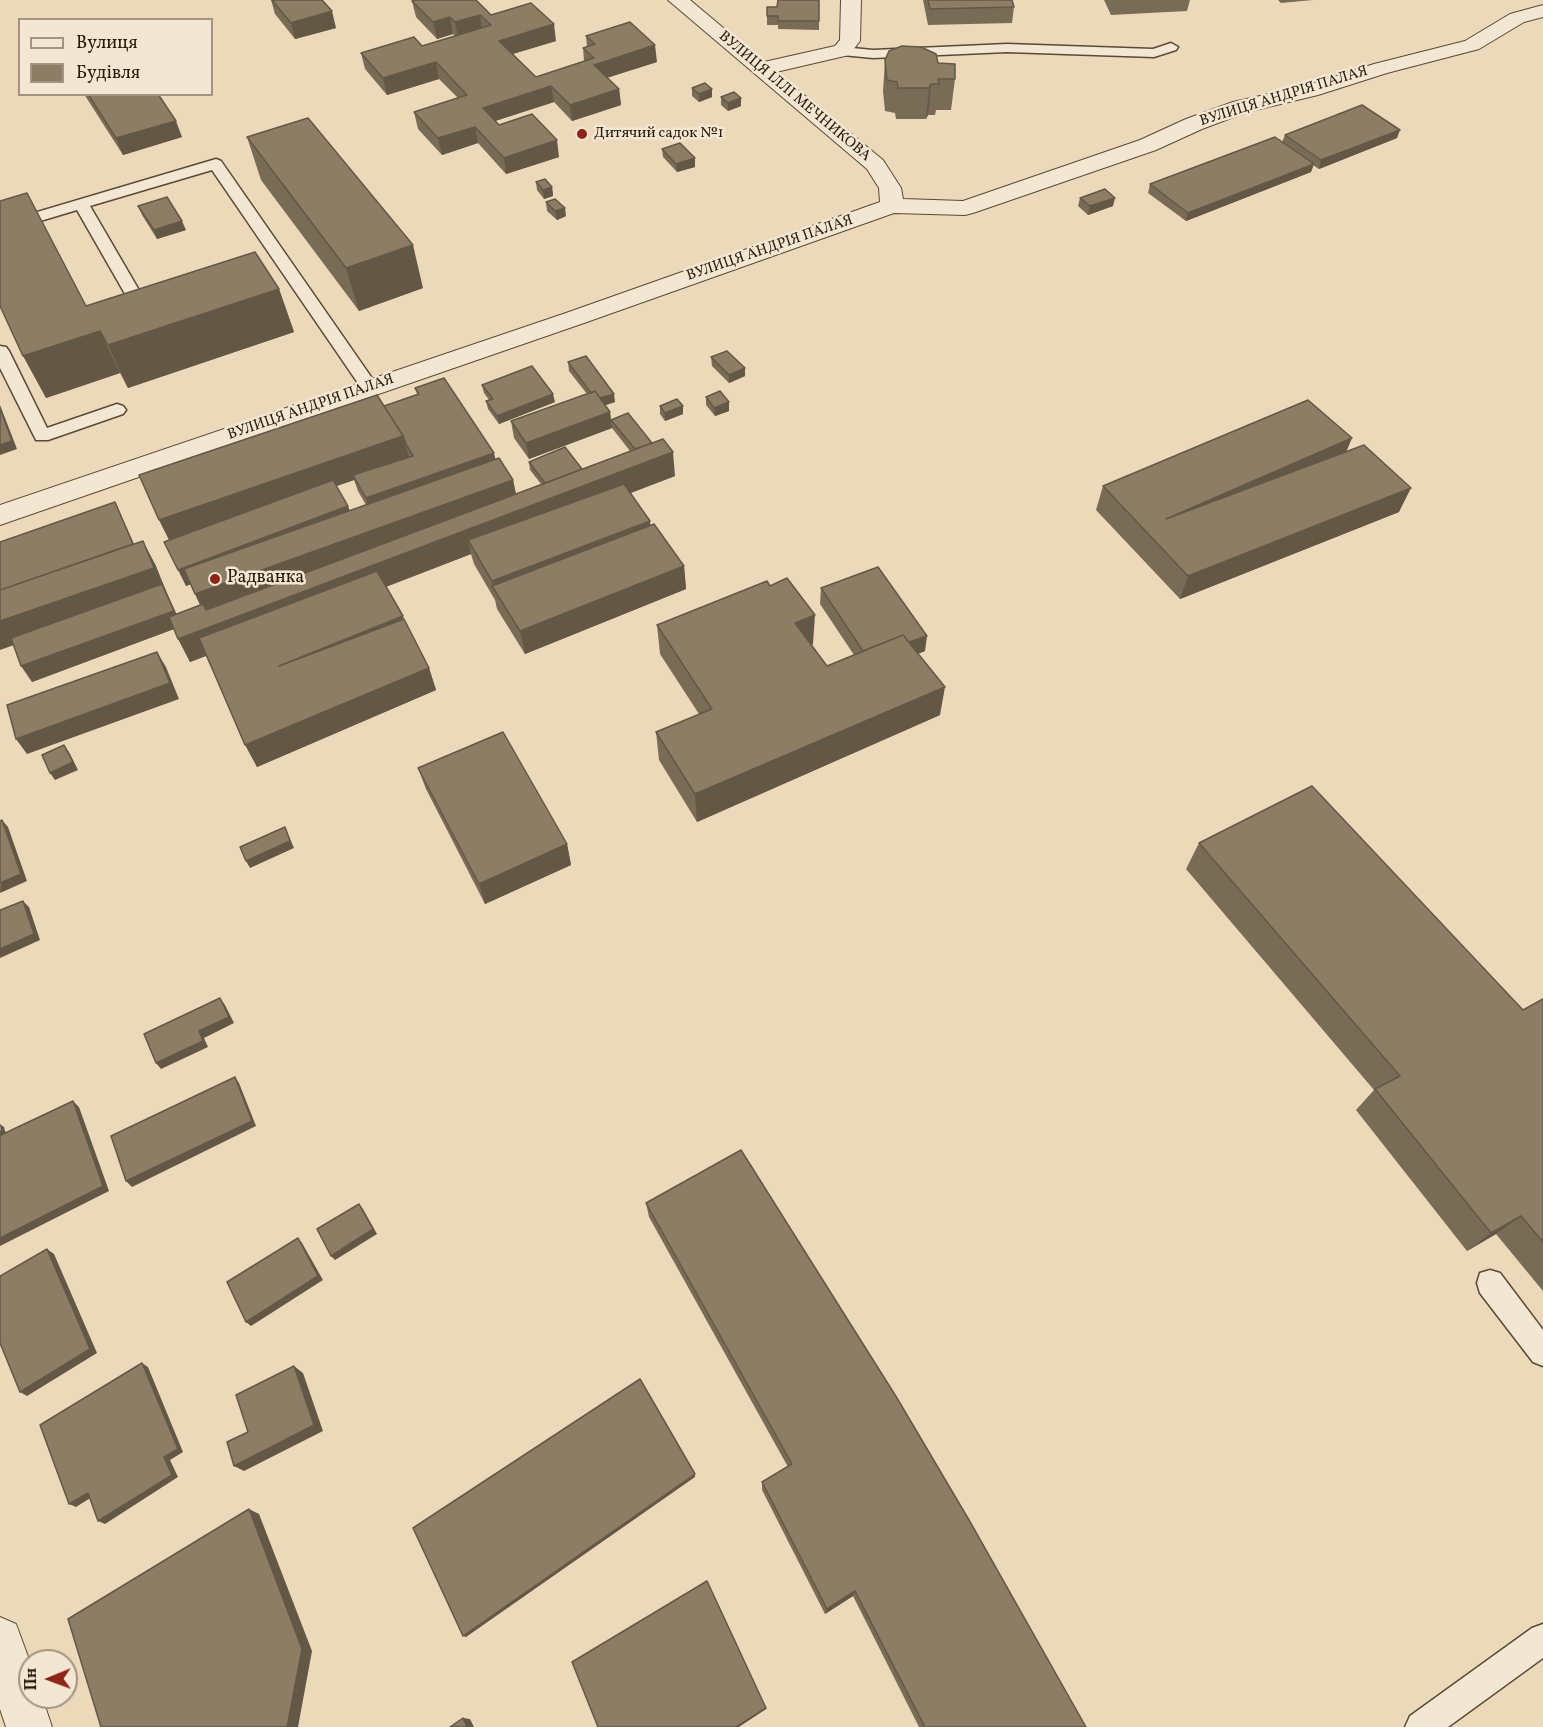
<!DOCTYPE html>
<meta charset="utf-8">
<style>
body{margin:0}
#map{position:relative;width:1543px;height:1727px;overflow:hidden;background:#ecd9b9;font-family:Vollkorn,serif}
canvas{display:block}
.legend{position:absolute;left:18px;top:18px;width:195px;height:78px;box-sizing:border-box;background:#f3e6d2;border:2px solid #a19481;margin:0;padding:8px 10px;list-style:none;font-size:18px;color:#271a08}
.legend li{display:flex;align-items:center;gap:12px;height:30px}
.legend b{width:30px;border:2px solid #a19481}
.north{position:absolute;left:18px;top:1649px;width:60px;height:60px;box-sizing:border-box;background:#f3e6d2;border:2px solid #a19481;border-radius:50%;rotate:269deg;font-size:16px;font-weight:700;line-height:24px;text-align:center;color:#271a08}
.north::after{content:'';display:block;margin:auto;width:21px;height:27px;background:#8f2418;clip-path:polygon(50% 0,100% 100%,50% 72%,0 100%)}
</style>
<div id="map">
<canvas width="1543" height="1727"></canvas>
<ul class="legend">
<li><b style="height:8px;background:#f3e6d2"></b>Вулиця</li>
<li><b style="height:16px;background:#8d7d64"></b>Будівля</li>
</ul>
<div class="north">Пн</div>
</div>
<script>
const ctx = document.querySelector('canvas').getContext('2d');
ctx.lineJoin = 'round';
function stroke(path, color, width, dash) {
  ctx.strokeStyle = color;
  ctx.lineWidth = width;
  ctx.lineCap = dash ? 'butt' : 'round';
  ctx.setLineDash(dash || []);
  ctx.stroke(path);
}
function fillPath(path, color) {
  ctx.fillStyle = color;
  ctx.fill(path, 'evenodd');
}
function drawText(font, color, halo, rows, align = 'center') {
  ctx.font = font + ' Vollkorn,serif';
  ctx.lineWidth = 5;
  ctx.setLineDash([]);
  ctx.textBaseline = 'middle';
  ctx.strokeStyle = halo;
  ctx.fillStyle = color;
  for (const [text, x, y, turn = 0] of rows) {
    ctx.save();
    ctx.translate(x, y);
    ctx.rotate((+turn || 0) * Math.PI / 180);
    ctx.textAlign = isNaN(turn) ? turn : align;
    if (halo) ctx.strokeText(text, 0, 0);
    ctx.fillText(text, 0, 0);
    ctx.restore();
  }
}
const service = new Path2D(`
 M1171 43 1178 47 1176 50 1154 57 1007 52 873 58 842 55 835 51 842 47 873 50 1007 44 1153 49Z
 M216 159 221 161 376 384 379 388 376 392H364L212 170 90 206 154 316 152 320H140L77 210 0 233V223Z
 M0 346 6 347 9 351 47 428 117 404 123 406 126 410 123 414 48 440H36L0 368Z
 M1490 1270 1500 1273 1543 1330V1366L1533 1362 1480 1293 1477 1283 1480 1273Z
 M1543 1624V1658L1448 1727H1405L1410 1716 1532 1628Z`);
const minor = new Path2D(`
 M668 0H690L764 62 835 46 840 40 841 0H861L860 41 849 55 776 72 883 160 901 188 903 199 963 201 1140 140 1186 119 1233 102 1305 86 1374 64 1465 41 1510 14 1543 5V17L1524 22 1479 49 1387 73 1318 95 1247 112 1202 129 1156 150 973 213 965 215 894 213 584 323 0 525V505L566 313 880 202 879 188 867 169Z`);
const tertiary = new Path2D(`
 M0 1617 16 1624 30 1662V1697H42L52 1727H6L0 1709Z`);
stroke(service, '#584a34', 3);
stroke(minor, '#584a34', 2);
stroke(tertiary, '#584a34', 2);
fillPath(service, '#f3e6d2');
fillPath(minor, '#f3e6d2');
fillPath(tertiary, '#f3e6d2');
fillPath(new Path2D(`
 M271 0H322L336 28 295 39 275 14Z
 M819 0V30L778 29V25H767V7H777Z
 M923 0H1012L1014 7 1012 23 928 25Z
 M1104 0H1190L1187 11 1111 15Z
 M1278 0H1313L1281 3Z
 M412 1 491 15 556 41 513 54 536 77 584 61 583 48 587 47 586 36 657 62 607 78 619 89 621 105 572 121 554 102 495 121 499 125 559 157 506 174 478 143 442 155 418 129 414 112 458 98 439 79 387 95 365 69 361 53 422 46 455 36 453 34 437 39 416 17Z
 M885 60 938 63 955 79 951 110H936L935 115H928L926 119H896L895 113 885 111 883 91Z
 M692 88 712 97 699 102 692 96Z
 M84 94H158L182 137 123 155Z
 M721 97 741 106 728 111 721 105Z
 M1285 135 1397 138 1319 169 1313 165 1311 172 1186 221 1148 193 1150 184 1282 142Z
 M247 137 423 288 359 311 261 180Z
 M662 149 695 167 677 172 663 157Z
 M536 182 552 187 553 196 544 199 537 190Z
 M1080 198 1113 206 1088 215 1078 206Z
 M546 202 566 216 557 220 547 211Z
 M138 206 186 230 157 239 142 215Z
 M279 289 294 332 128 388 120 373 46 398 86 306Z
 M711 357 745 376 729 383 712 366Z
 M568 362 615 402 605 405 610 412 611 420 675 476 630 493 650 521V525L684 566 686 589 525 654 497 609 495 600 474 564 471 554 386 587 429 668 436 690 257 767 206 656 190 662 174 629 32 682 14 645 115 502 134 544 155 564 166 591 176 614 200 605 191 584 186 586 169 540 384 406 417 394 415 388 495 460 513 480 516 494 541 484 530 470 529 462 582 469 630 451 612 428 529 459 514 438 511 421 587 394 569 371ZM354 480 358 491 366 505 350 511 336 486Z
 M482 385 555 402 499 424 488 409 486 401 489 400 484 393Z
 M706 397 729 402V411L715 416 706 405Z
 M660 406H683V414L665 421 660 414Z
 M1103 486 1399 512 1180 599 1096 510Z
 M821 588 925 651 918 654 940 715 697 822 659 760 656 732 699 714 660 654 657 625 813 644 811 645 827 666 854 655 820 604Z
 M418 768 567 844 571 865 485 904 426 789Z
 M1199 843 1523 1010 1543 999V1291L1496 1234 1467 1251 1356 1110 1374 1090 1186 869Z
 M646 1203 1086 1727H919L853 1596 825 1614 762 1490V1482L788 1467 649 1217Z`), '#796c56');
fillPath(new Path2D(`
 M332 11 336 28 295 39 291 23Z
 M480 15 482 31 458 38 455 22Z
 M450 17 453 34 437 39 433 22Z
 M554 24 556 41 502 57 499 41Z
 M655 45 657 62 596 81 594 65Z
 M436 62 439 79 387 95 383 78Z
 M931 84 928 115 926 119 929 88Z
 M551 86 554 102 486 124 483 108Z
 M619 89 621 105 572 121 570 105Z
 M712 89V97L699 102V94Z
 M741 98V106L728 111V103Z
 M176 121 182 137 123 155 116 138Z
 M475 127 478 143 442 155 438 138Z
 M1400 130 1397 138 1319 169 1321 160Z
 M557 140 559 157 506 174 504 158Z
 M695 158V167L677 172 676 164Z
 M1314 164 1311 172 1186 221 1188 213Z
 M552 187 553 196 544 199 543 190Z
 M1115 198 1113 206 1088 215 1090 206Z
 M565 208 566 216 557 220 555 211Z
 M182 221 186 230 157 239 154 230Z
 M413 245 423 288 359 311 346 268Z
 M279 289 294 332 128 388 108 345Z
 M100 331 120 373 46 398 23 356Z
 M745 368V376L729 383V375Z
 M553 394 555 402 499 424 497 416Z
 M614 394 615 402 597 408 596 399Z
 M729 402V411L715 416 714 408Z
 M0 405 17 449 0 455Z
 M683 406V414L665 421V413Z
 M610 412 612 428 529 459 526 443Z
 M403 436 410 460 353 475 354 480 171 544 159 520Z
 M1352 438 1342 462 1166 519Z
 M673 452 675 476 475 553 468 540 471 554 190 662 178 639 206 617 195 594 513 480 518 504Z
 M494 453 498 470 371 515 366 498Z
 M1411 488 1399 512 1180 599 1188 576Z
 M115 502 138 554 0 602Z
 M348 506 354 523 186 586 178 570Z
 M650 521 652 545 494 590 492 581Z
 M143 541 155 564 166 591 182 626 32 682 21 666 165 591 0 650V621Z
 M684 566 686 589 525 654 520 631Z
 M815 615 813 644 794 652 795 623Z
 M403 616 410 639 279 666Z
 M927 636 925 651 866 672 867 657Z
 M157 652 166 667 179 699 27 754 16 739Z
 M429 668 436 690 257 767 245 745Z
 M945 687 940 715 697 822 695 794Z
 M64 745 69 752 78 770 55 780 50 773Z
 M2 820 8 827 27 881 0 893Z
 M285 827 294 848 250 868 246 861Z
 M567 844 571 865 485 904 479 884Z
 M23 901 29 907 40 940 0 958V949Z
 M220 998 225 1005 234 1023 204 1038 208 1047 161 1069 156 1063 199 1031Z
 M235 1077 239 1083 256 1126 132 1187 126 1181Z
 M73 1101 79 1107 109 1191 0 1246V1238Z
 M0 1124 4 1127 8 1141 1 1135Z
 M359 1204 363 1209 377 1234 335 1260 331 1256Z
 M1521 1216 1496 1234 1467 1251 1491 1233Z
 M298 1238 302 1243 323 1280 251 1326 246 1322Z
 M47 1249 54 1254 97 1353 27 1396 20 1392Z
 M142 1363 148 1367 183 1452 170 1460 178 1477 105 1524 98 1521 164 1457Z
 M294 1366 303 1373 323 1431 244 1471 234 1466Z
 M695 1474V1477L466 1637 463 1636Z
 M88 1493 95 1495 76 1507 69 1504Z
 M249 1509 259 1514 312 1651 298 1727H287Z
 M855 1591 853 1596 825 1614 827 1609Z
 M766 1708V1709L739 1727H736Z
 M463 1718 470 1719 474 1727H467Z`), '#635846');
const building = new Path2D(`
 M272 0H322L332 11 291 23Z
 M415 0H476L491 15 531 3 554 24 499 41 536 77 594 58 583 48 595 44 586 36 630 22 655 45 594 65 619 89 570 105 551 86 483 108 499 125 532 114 557 140 504 158 475 127 438 138 414 112 467 95 436 62 383 78 361 53 414 37 422 46 491 25 480 15 455 22 450 17 433 22 412 1Z
 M778 0H819V21H778V16H767V7H777Z
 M928 0H1012L1014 7 930 9Z
 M902 46 921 47 936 54 938 63 955 64V79H938L939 84H931L929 88H898L897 82 887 80 885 60 889 51Z
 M705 83 712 89 699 94 692 88Z
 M734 92 741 98 728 103 721 97Z
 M88 94H158L176 121 116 138Z
 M1362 105 1400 130 1321 160 1285 135Z
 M308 118 413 245 346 268 247 137Z
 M1275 137 1314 164 1188 213 1150 184Z
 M680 143 695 158 676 164 662 149Z
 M545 179 552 187 543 190 536 182Z
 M1105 189 1115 198 1090 206 1080 198Z
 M27 193 86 306 255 252 279 289 108 345 100 331 23 356 0 306V201Z
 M167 197 182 221 154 230 138 206Z
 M555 199 565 208 555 211 546 202Z
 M727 351 745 368 729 375 711 357Z
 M586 356 614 394 600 398 595 391 591 393 568 362Z
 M532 366 553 394 497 416 486 401 493 399 482 385Z
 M444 378 494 453 366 498 353 475 413 456 406 444 403 436 384 406 419 394 415 388Z
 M595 391 610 412 526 443 511 421Z
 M720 391 729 402 714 408 706 397Z
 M377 395 403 436 159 520 139 475Z
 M677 399 683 406 665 413 660 406Z
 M1308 400 1352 438 1166 519 1364 445 1411 488 1188 576 1103 486Z
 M0 408 12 441 0 445Z
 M628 413 652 443 635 449 611 420Z
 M663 439 673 452 178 639 169 617 203 604 206 610Z
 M565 447 582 469 545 483 529 462Z
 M499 458 513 480 195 594 184 569Z
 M333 480 348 506 178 570 164 542Z
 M624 484 650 521 492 581 468 540Z
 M115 502 133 544 0 590V542Z
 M654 524 684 566 520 631 492 586Z
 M143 541 154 568 0 621V590Z
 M878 567 927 636 909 642 903 635 863 651 821 588Z
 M377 571 403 616 279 666 404 619 429 668 245 745 199 638Z
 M787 578 815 615 795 623 827 666 903 635 945 687 695 794 656 732 712 709 657 625 767 581 770 586Z
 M162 584 174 611 21 666 11 638Z
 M157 652 170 683 16 739 7 705Z
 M503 732 567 844 479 884 418 768Z
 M64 745 73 762 50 773 42 755Z
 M1312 786 1523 1010 1543 999V1242L1521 1216 1491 1233 1375 1089 1400 1076 1199 843Z
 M2 820 21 874 0 883V821Z
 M285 827 290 841 246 861 240 847Z
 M23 901 34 934 0 949V910Z
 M220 998 229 1017 199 1031 203 1041 156 1063 144 1034Z
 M235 1077 252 1121 126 1181 111 1136Z
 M73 1101 103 1186 0 1238V1131L1 1135Z
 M741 1150 897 1398 969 1520 1086 1727H925L855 1591 827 1609 762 1482 792 1464 646 1203Z
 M359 1204 373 1229 331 1256 317 1229Z
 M298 1238 318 1276 246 1322 227 1282Z
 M47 1249 90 1349 20 1392 0 1343V1276Z
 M142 1363 178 1449 164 1457 172 1475 98 1521 88 1493 69 1504 40 1425Z
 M294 1366 314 1425 234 1466 227 1442 248 1432 236 1395Z
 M640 1379 695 1474 463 1636 413 1528Z
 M249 1509 302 1649 287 1727H101L68 1619Z
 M707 1581 766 1708 736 1727H598L572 1662Z
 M463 1718 467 1727H450Z`);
fillPath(building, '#8d7d64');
stroke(building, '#635846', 1.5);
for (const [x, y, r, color] of [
 [582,134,6,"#8f2418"],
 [215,579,6,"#8f2418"]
]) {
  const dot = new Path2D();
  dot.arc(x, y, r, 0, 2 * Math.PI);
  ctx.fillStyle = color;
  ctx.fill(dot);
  stroke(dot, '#f3e6d2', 2);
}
drawText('15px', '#271a08', '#f3e6d2', [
 ["ВУЛИЦЯ ІЛЛІ МЕЧНИКОВА",794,97,40],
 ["ВУЛИЦЯ АНДРІЯ ПАЛАЯ",1284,97,-17],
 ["ВУЛИЦЯ АНДРІЯ ПАЛАЯ",770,249,-19],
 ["ВУЛИЦЯ АНДРІЯ ПАЛАЯ",311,408,-19]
]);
drawText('15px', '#271a08', '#f3e6d2', [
 ["Дитячий садок №1",594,134]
], 'left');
drawText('18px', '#271a08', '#f3e6d2', [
 ["Радванка",227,579]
], 'left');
</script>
